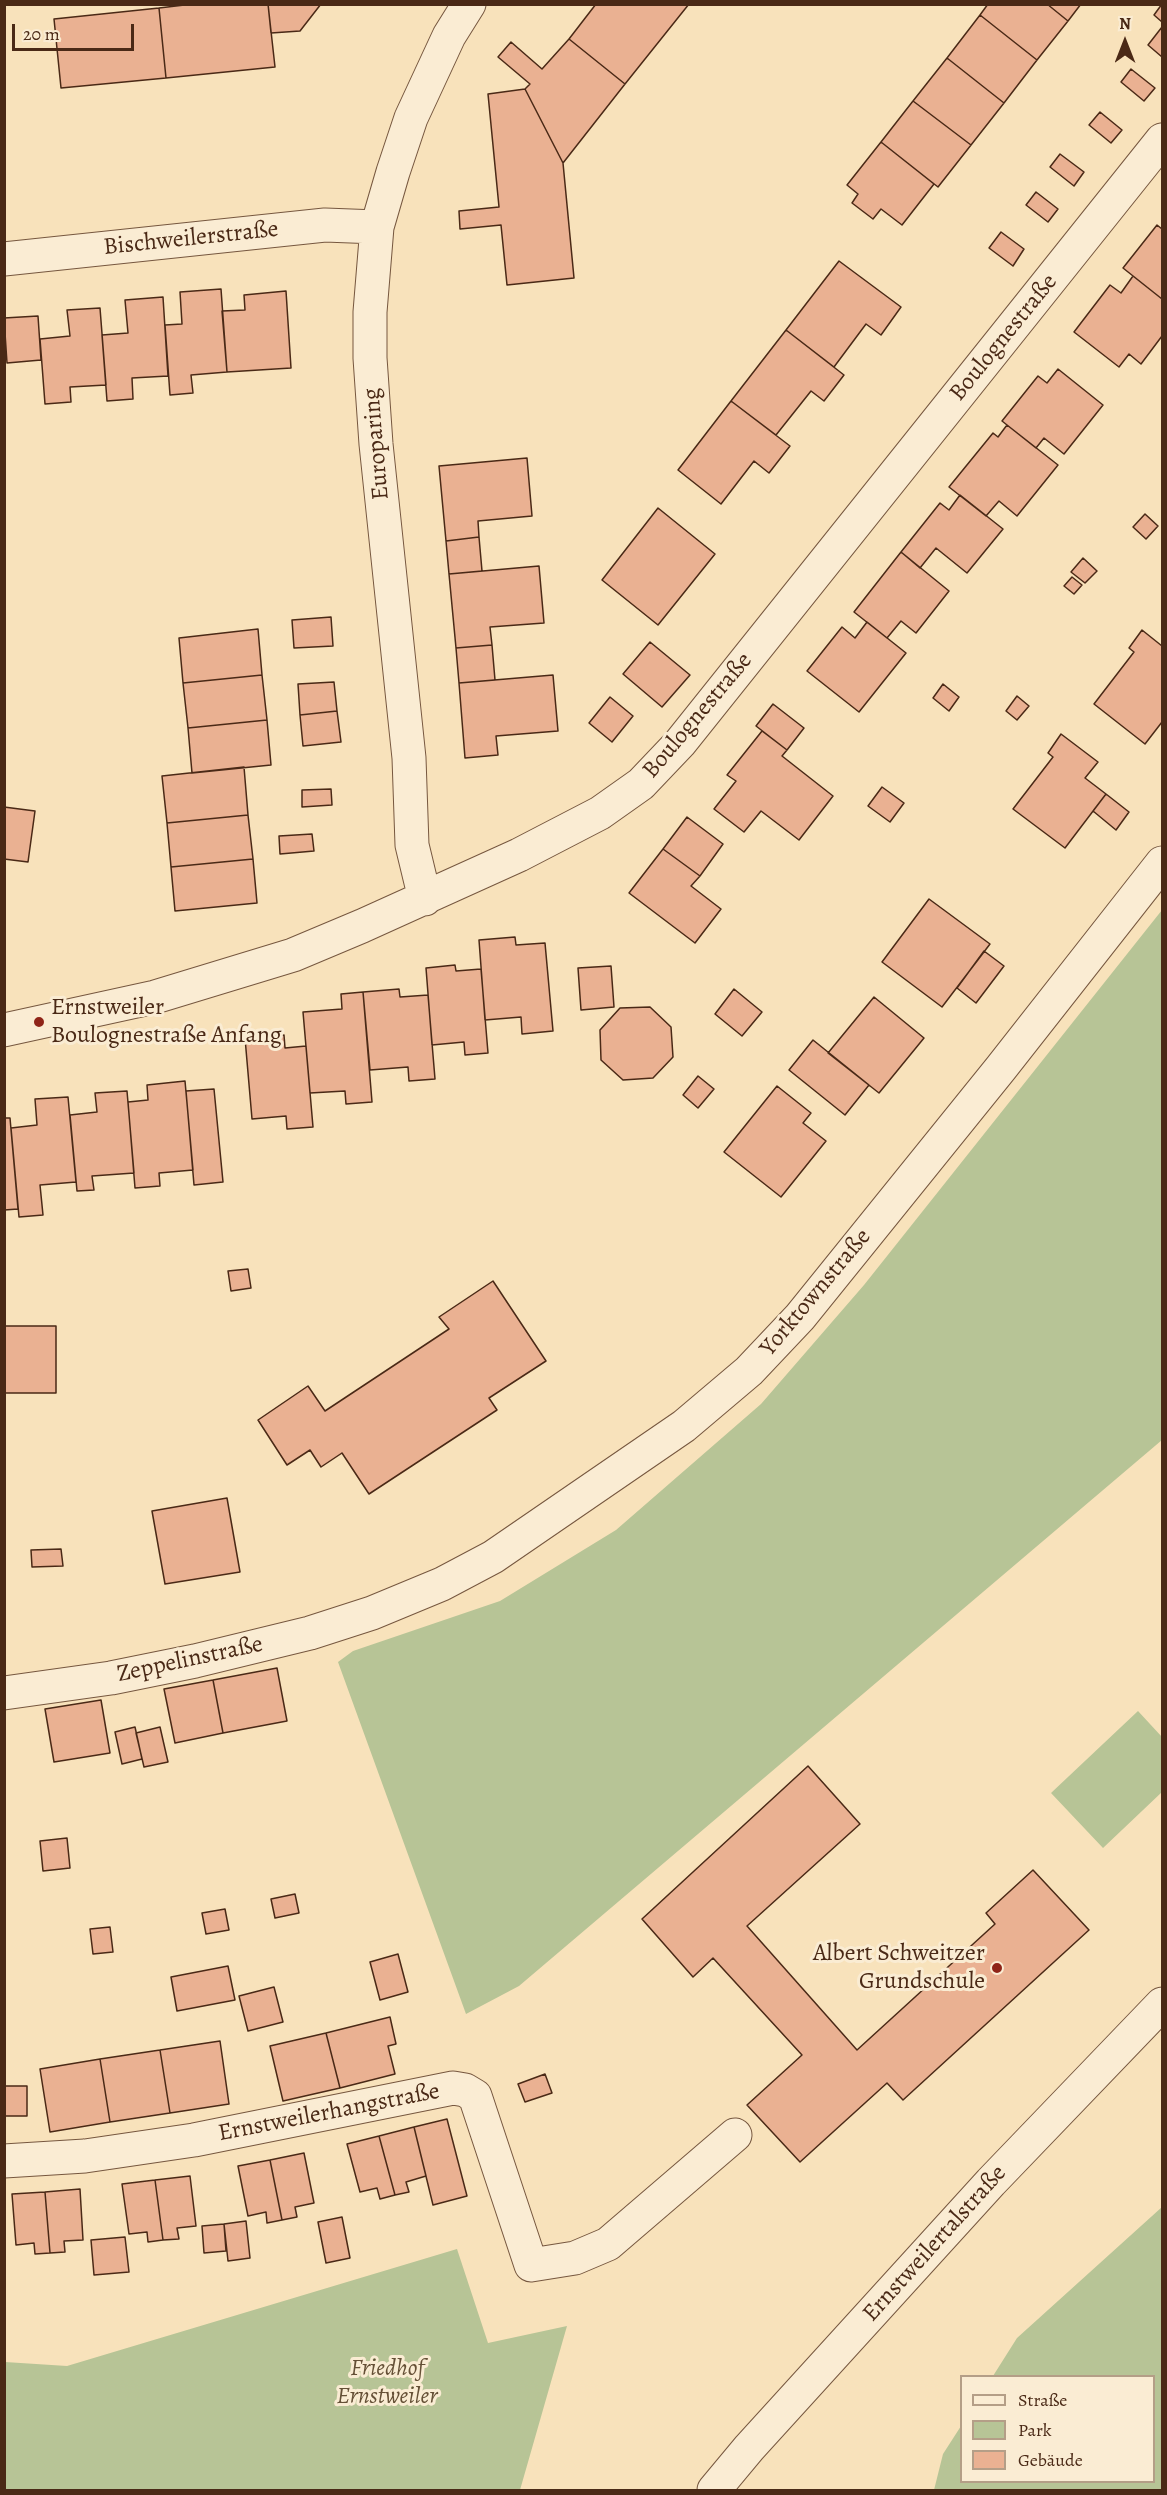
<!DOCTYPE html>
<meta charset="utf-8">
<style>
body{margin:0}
#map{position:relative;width:1167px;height:2495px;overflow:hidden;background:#f8e2bb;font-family:Alegreya,serif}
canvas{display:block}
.frame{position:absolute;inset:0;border:6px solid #4a2916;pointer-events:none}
.legend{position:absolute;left:960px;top:2375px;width:195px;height:108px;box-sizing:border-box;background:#faecd3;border:2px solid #b49e87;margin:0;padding:8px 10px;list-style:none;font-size:18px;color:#4a2916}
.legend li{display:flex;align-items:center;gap:12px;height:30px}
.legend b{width:30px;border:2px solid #b49e87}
.north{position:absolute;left:1095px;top:12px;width:60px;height:60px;-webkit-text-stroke:4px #faecd3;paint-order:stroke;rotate:0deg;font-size:16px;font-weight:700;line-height:24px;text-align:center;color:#4a2916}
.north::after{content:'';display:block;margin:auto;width:21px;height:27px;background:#4a2916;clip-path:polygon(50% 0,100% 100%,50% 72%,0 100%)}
.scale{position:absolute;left:12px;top:24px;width:122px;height:27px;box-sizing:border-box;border:3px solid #4a2916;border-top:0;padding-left:8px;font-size:18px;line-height:21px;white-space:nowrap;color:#4a2916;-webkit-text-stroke:4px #faecd3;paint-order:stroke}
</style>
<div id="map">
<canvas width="1167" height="2495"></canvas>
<div class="frame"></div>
<ul class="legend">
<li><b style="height:8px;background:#faecd3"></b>Straße</li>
<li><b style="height:16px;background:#b7c496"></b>Park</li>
<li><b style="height:16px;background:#eab192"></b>Gebäude</li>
</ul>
<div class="north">N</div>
<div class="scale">20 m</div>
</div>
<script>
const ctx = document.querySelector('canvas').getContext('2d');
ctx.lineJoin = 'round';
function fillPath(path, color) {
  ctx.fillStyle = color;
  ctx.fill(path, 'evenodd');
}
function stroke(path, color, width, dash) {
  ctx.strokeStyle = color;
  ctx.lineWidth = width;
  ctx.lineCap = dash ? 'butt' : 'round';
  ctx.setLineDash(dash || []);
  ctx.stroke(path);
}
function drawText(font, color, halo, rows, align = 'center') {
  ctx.font = font + ' Alegreya,serif';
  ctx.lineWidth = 6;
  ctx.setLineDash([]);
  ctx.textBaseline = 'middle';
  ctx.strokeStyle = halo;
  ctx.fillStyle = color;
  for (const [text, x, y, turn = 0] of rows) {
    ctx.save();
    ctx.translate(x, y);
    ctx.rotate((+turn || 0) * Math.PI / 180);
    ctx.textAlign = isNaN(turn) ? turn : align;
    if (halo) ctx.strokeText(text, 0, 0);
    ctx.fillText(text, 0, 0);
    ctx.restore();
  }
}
fillPath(new Path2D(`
 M1162 910V1440L519 1986 466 2014 338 1662 353 1651 500 1601 616 1530 761 1404 864 1285Z
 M1138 1711 1162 1737V1792L1103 1848 1051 1793Z
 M1162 2207V2490H934L943 2454 961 2426 962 2482H1154V2376H993L1017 2338Z
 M457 2249 488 2343 567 2326 520 2490H5V2362L67 2366Z`), '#b7c496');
const building = new Path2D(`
 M193 4H268L275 67 166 78 159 8Z
 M268 4H321L300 31 271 33Z
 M596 4H689L625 84 569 39Z
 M988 4H1047L1068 21 1037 60 980 15Z
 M1047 4H1081L1068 21Z
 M1162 4V22L1154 15Z
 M159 8 166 78 61 88 54 19Z
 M980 15 1037 60 1004 103 947 58Z
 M1162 27V57L1148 45Z
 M569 39 625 84 563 163 525 89 530 84 498 57 511 42 542 69Z
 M947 58 1004 103 971 145 913 101Z
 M1131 69 1155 88 1144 101 1121 82Z
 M525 89 563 163 574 278 507 285 501 225 460 229 459 211 499 207 488 94Z
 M913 101 971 145 938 187 881 142Z
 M1100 112 1122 130 1111 143 1089 125Z
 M881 142 934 184 902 225 881 209 873 219 852 203 858 194 847 185Z
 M1060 154 1084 172 1074 186 1050 167Z
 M1036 192 1058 209 1048 222 1026 205Z
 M1157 225 1162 229V299L1123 268Z
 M1001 232 1024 249 1013 266 989 248Z
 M839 261 901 307 881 335 866 324 834 367 786 330Z
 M1133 276 1162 299V336L1141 364 1129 354 1119 367 1074 332 1110 285 1121 293Z
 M221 289 227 372 191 375 193 393 170 395 165 325 182 324 180 292Z
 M286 291 291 368 227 372 222 311 245 310 244 295Z
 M163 297 168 376 132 378 133 399 107 401 102 335 128 333 125 300Z
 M100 308 106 385 70 387 71 402 45 404 40 339 70 336 67 310Z
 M38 316 41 360 7 363 4 318Z
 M786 330 844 375 824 401 811 391 776 435 731 401Z
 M1058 369 1103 405 1064 454 1044 438 1036 448 1002 421 1038 376 1047 383Z
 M731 401 790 446 769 473 754 461 721 504 678 470Z
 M1007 425 1058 465 1017 516 999 501 986 516 949 487 993 433 998 437Z
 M527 458 532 516 478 521 479 537 446 541 439 466Z
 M960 495 1003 529 967 573 936 548 920 568 901 552 940 503 949 510Z
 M658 508 715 554 658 625 602 580Z
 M1145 514 1158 526 1146 539 1133 527Z
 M479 537 482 571 449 574 446 541Z
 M901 552 949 591 916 633 901 621 887 638 854 612Z
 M1083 558 1097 571 1085 583 1071 572Z
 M539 566 544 623 490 627 492 645 456 648 449 574Z
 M1072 577 1082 585 1074 594 1064 586Z
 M331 617 333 646 294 648 292 620Z
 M867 622 906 653 859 712 807 671 842 627 855 638Z
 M258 629 262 675 183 683 179 638Z
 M1142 630 1162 646V722L1145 744 1094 704 1134 652 1129 648Z
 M650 642 690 675 662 707 623 674Z
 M492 645 495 680 459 683 456 648Z
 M262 675 267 720 188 728 183 683Z
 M553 675 558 731 496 736 498 755 465 758 459 683Z
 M334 682 337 711 300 715 298 684Z
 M943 684 959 697 949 711 933 698Z
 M1017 696 1029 706 1017 720 1006 711Z
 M610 697 633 716 612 742 589 723Z
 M773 704 804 728 787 750 756 726Z
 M337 711 341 742 303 746 300 715Z
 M267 720 271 765 192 773 188 728Z
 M762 731 787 750 782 756 833 796 799 840 761 811 744 832 714 809 736 781 727 775Z
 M1061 734 1098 762 1085 778 1106 794 1065 848 1013 809 1053 757 1048 753Z
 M244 767 248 815 167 823 162 776Z
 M882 787 904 803 890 822 868 806Z
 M331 789 332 805 302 807V790Z
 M1106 794 1129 812 1116 830 1093 811Z
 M4 807 35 811 28 862 4 859Z
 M248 815 253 859 171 867 167 823Z
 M687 817 723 844 700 876 663 849Z
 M312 834 314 851 280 854 279 836Z
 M663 849 700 876 691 886 721 909 695 943 629 893Z
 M253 859 257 903 175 911 171 867Z
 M929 899 990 944 942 1007 882 962Z
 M515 937 516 945 545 943 553 1031 522 1034 521 1017 485 1020 479 940Z
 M984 951 1004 966 976 1003 957 988Z
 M455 965 456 971 481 969 488 1053 465 1055 464 1042 432 1045 426 968Z
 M611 966 614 1007 581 1010 578 968Z
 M399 989 400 997 428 995 435 1079 409 1081 408 1067 370 1070 363 992Z
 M734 989 762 1012 742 1036 715 1014Z
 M363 992 372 1102 346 1104 345 1091 310 1093 303 1012 342 1009 341 994Z
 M874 997 924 1038 879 1093 828 1053Z
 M650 1007 671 1027 673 1057 653 1078 623 1080 601 1060 600 1030 620 1008Z
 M284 1035 285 1048 306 1046 313 1127 287 1129 286 1116 252 1119 245 1038Z
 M813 1040 869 1085 845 1115 789 1070Z
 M698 1076 714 1089 698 1108 683 1095Z
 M185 1081 193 1170 159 1173 160 1186 135 1188 128 1102 148 1100 147 1085Z
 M777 1086 811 1113 803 1123 826 1141 781 1197 724 1152Z
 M214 1089 223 1182 194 1185 186 1091Z
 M127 1091 134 1173 92 1176 94 1190 77 1191 70 1115 97 1112 95 1093Z
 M68 1097 76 1182 40 1185 43 1215 19 1217 11 1128 37 1125 35 1099Z
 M4 1118H10L18 1209 4 1210Z
 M248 1269 251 1288 231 1291 228 1271Z
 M493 1281 546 1361 489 1398 497 1410 369 1494 342 1453 321 1467 310 1450 287 1465 258 1420 308 1386 325 1411 449 1329 439 1317Z
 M4 1326H56V1393H4Z
 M227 1498 240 1572 165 1584 152 1511Z
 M61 1549 63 1566 32 1567 31 1550Z
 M277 1668 287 1721 223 1733 213 1680Z
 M213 1680 223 1733 175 1743 164 1689Z
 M101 1700 110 1753 54 1762 45 1709Z
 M135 1727 142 1759 122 1764 115 1732Z
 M160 1727 168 1762 144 1767 136 1733Z
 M808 1766 860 1824 747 1926 857 2050 995 1924 986 1913 1033 1870 1089 1930 903 2100 887 2083 800 2162 747 2105 802 2055 713 1958 693 1977 642 1919Z
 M67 1838 70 1868 43 1871 40 1841Z
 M295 1894 299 1913 275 1918 271 1899Z
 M225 1909 229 1930 206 1934 202 1913Z
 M110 1927 113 1952 93 1954 90 1929Z
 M398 1954 408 1992 380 2000 370 1962Z
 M228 1966 235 2000 177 2011 171 1977Z
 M274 1987 283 2022 248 2031 239 1996Z
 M390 2017 396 2044 388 2046 395 2074 340 2088 326 2033Z
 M326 2033 340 2088 283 2101 270 2046Z
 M220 2041 229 2104 170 2113 160 2050Z
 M160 2050 170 2113 110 2122 100 2059Z
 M100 2059 110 2122 50 2132 40 2069Z
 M545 2074 552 2093 525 2102 518 2084Z
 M5 2086H27V2116H5Z
 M447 2119 467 2196 433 2205 414 2127Z
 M414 2127 426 2176 406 2182 409 2192 395 2195 379 2136Z
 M379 2136 395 2195 380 2199 377 2188 360 2192 347 2144Z
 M304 2153 314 2203 295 2207 297 2217 282 2220 270 2160Z
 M270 2160 282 2220 267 2223 266 2212 248 2216 238 2166Z
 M190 2176 196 2226 177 2228 179 2239 163 2240 155 2180Z
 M155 2180 163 2240 148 2242 147 2232 129 2234 122 2184Z
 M80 2189 83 2240 64 2241 65 2252 50 2253 45 2192Z
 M45 2192 50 2253 35 2254 34 2243 16 2245 12 2194Z
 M342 2217 350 2258 326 2263 318 2222Z
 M246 2221 250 2258 228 2261 224 2224Z
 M224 2224 226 2251 204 2253 202 2226Z
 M125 2237 129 2272 94 2275 91 2240Z`);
fillPath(building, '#eab192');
stroke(building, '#4a2916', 1.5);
const minor = new Path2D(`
 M4 259 325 225 377 227
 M425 899 412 845 409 758 376 444 370 358V312L377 227 393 172 411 118 449 36 469 4
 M4 1030 155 997 293 955 362 926 519 855 600 813 641 784 680 743 1162 140
 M4 1693 111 1678 195 1661 310 1633 372 1613 442 1584 493 1557 684 1426 749 1371 800 1317 1001 1068 1162 863
 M4 2161 85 2156 194 2140 453 2088 465 2090 475 2096 531 2265 575 2258 608 2244 735 2135
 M714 2490 749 2448 991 2182 1162 2004`);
stroke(minor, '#76573f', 35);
stroke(minor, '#faecd3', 33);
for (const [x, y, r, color] of [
 [39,1022,6,"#8f2418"],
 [997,1968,6,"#8f2418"]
]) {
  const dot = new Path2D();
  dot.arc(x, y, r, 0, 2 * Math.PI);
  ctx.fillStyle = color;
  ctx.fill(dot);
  stroke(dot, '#faecd3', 2);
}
drawText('24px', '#4a2916', '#faecd3', [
 ["Bischweilerstraße",191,239,-6],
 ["Boulognestraße",1004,338,-51],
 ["Europaring",377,444,-95],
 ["Boulognestraße",698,716,-50],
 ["Yorktownstraße",816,1293,-50],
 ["Zeppelinstraße",190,1660,-12],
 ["Ernstweilerhangstraße",329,2113,-11],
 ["Ernstweilertalstraße",935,2244,-48]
]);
drawText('24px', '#4a2916', '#faecd3', [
 ["Ernstweiler",51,1008],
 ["Boulognestraße Anfang",51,1036],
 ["Albert Schweitzer",985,1954,"right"],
 ["Grundschule",985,1982,"right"]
], 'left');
drawText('italic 24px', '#655036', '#faecd3', [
 ["Friedhof",387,2369],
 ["Ernstweiler",387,2397]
]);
</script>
